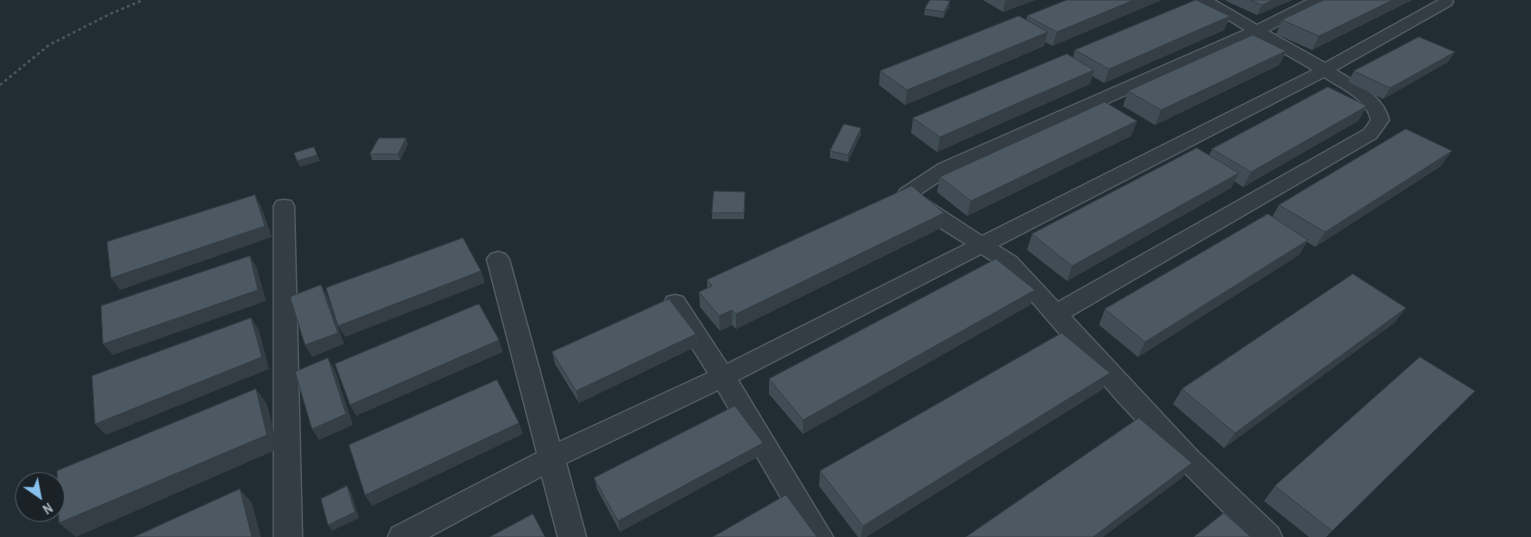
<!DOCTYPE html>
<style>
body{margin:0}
#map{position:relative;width:1531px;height:537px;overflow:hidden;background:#212c33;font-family:"Archivo Narrow",sans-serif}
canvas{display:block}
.north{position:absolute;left:15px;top:472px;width:50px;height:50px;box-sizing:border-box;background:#1a2228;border:1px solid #555e65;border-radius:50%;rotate:147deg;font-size:14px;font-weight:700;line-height:20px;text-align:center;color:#aeb9c1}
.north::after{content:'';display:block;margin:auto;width:18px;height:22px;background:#88c0ec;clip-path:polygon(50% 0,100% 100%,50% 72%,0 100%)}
</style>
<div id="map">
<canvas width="1531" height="537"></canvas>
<div class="north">N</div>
</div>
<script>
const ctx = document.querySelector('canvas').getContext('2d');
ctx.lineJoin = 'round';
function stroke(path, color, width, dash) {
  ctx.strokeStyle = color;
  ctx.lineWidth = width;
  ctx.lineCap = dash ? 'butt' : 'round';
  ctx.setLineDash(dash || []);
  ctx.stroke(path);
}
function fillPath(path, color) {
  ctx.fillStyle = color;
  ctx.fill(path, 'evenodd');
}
const lane = new Path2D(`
 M1196 0H1214L1257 25 1307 0H1325L1323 3 1268 31 1325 63 1439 0H1452L1453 2 1451 5 1336 70C1356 83 1383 95 1389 120L1376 138 1071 316 1197 451 1278 528 1282 537H1249L1179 467 1117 400 1002 267 981 254 738 380 833 537H804L718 390 566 463 586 537H558L542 476 429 537H388L392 528 537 453 487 259 491 254 498 252 505 254 509 259 559 442 708 373 664 303 667 297 675 295 683 297 727 364 966 244 907 207 898 193 901 189 939 164 1245 30ZM1256 37 1313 70 982 236 919 195 953 172ZM1324 77C1341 88 1367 99 1371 120L1364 130 1058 302 1016 257 998 246Z
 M284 200 291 201 294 206 302 537H274V206L277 201Z`);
stroke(lane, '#515b62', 3);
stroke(new Path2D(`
 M0 85 49 45 110 14 143 0`), '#465857', 2.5, [3, 3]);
fillPath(lane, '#343d44');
fillPath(new Path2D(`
 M983 0H1035L1003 12Z
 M1067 0 1053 46 1045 42 1044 46 905 105 879 85 880 71 1026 20 1027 16Z
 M1226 0H1292L1257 15 1226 1Z
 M1412 0 1312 50 1276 34 1282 20Z
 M949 7 943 18 924 15 925 9Z
 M1230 16 1224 30 1104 83 1092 76 1090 84 937 152 911 133 913 118 1073 57 1075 50Z
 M1286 51 1279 65 1155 125 1123 106 1128 91Z
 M1448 62 1383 99 1348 82 1354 71Z
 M1367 106 1358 121 1243 187 1234 181 1231 188 1067 281 1027 250 1032 234 1209 155 1212 149Z
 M1137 121 1131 136 967 216 937 192 940 177Z
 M861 134 848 162 830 158V151Z
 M408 144 400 160H372L370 154Z
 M1441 166 1315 247 1307 242 1299 255 1138 357 1099 325 1105 309 1272 217 1279 205Z
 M745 198 744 219H712V213Z
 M944 213 941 228 736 329 732 325 720 331 700 307 699 292 707 288V280Z
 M1035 290 1030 305 803 434 769 394V379Z
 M1406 308 1394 323 1224 448 1173 404 1182 389Z
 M696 334 697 346 579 403 555 364 552 352Z
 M1103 389 866 537H858L819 486 820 471Z
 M1475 391 1326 537H1309L1264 501 1275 486Z
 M763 443V454L620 532 597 489 594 478Z`), '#414d54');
fillPath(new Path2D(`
 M1009 0H1035L1003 12 1005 1Z
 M1134 0H1162L1053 46 1057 32Z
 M1273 0H1292L1257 15 1262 5Z
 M1393 0H1412L1312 50 1319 36Z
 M950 1 949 7 943 18 944 12Z
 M1230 16 1224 30 1104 83 1109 69Z
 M1048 32 1044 46 905 105 907 90Z
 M1286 51 1279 65 1155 125 1161 110Z
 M1455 52 1448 62 1383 99 1390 88Z
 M1094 70 1090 84 937 152 940 137Z
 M1367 106 1358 121 1243 187 1251 172Z
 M1137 121 1131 136 967 216 971 201Z
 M861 128V134L848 162V155Z
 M406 138 408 144 400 160 398 154Z
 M314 147 320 161 300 167 297 161Z
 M1452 151 1441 166 1315 247 1325 232Z
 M1239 173 1231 188 1067 281 1072 266Z
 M255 195 261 206 272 237 120 290 111 278Z
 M944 213 941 228 736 329V314Z
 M1308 240 1299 255 1138 357 1145 342Z
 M250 256 257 268 266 301 113 355 103 344Z
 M481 271 485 283 345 337 338 326Z
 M321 285 328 297 344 344 312 357 305 345Z
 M1035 290 1030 305 803 434V420Z
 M1406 308 1394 323 1224 448 1235 433Z
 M732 310V325L720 331 719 316Z
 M251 318 259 330 269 369 106 435 95 424Z
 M696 334 697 346 579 403 576 391Z
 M499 340 503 352 356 416 350 405Z
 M328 358 335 370 353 425 319 440 312 429Z
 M1110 373 1103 389 866 537H861L863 526Z
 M256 389 267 404 278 449 76 537 59 523Z
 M519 423 523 434 372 506 365 495Z
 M763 443V454L620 532 618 521Z
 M1192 463 1182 478 1103 537H1093Z
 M347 486 351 492 359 518 332 531 328 525Z
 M240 489 252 503 261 537H252Z`), '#353e45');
const building = new Path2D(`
 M930 0H944L950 1 944 12 925 9Z
 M1067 0H1134L1057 32 1027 16Z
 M1196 0 1230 16 1109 69 1075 50Z
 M1251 0H1273L1262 5Z
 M1324 0H1393L1319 36 1282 20Z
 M1019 16 1048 32 907 90 880 71Z
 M1253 35 1286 51 1161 110 1128 91Z
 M1419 37 1455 52 1390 88 1354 71Z
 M1067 54 1094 70 940 137 913 118Z
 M1328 87 1367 106 1251 172 1212 149Z
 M1105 102 1137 121 971 201 940 177Z
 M844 124 861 128 848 155 830 151Z
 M1406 129 1452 151 1325 232 1279 205Z
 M379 138H406L398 154H370Z
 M314 147 317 155 297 161 294 153Z
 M1197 148 1239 173 1072 266 1032 234Z
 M912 186 944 213 736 314 732 310 719 316 699 292 712 286 707 280Z
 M714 191 745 192 744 213H712Z
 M255 195 265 226 111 278 107 242Z
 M1268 214 1308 240 1145 342 1105 309Z
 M463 238 481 271 338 326 326 288Z
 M250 256 258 290 103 344 101 306Z
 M996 259 1035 290 803 420 769 379Z
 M1353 274 1406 308 1235 433 1182 389Z
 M321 285 338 333 305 345 290 297Z
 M669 299 696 334 576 391 552 352Z
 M479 304 499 340 350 405 335 364Z
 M251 318 262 357 95 424 92 376Z
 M1062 333 1110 373 863 526 820 471Z
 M1420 357 1475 391 1332 531 1275 486Z
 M328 358 346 414 312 429 295 372Z
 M497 380 519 423 365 495 349 445Z
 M256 389 267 435 59 523 57 471Z
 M735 406 763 443 618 521 594 478Z
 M1139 418 1192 463 1093 537H966Z
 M347 486 355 512 328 525 321 499Z
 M240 489 252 537H134Z
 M786 495 817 537H713Z
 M1224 513 1251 537H1194Z
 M533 514 545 537H490Z`);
fillPath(building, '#4c5962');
stroke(building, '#353e45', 1);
</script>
